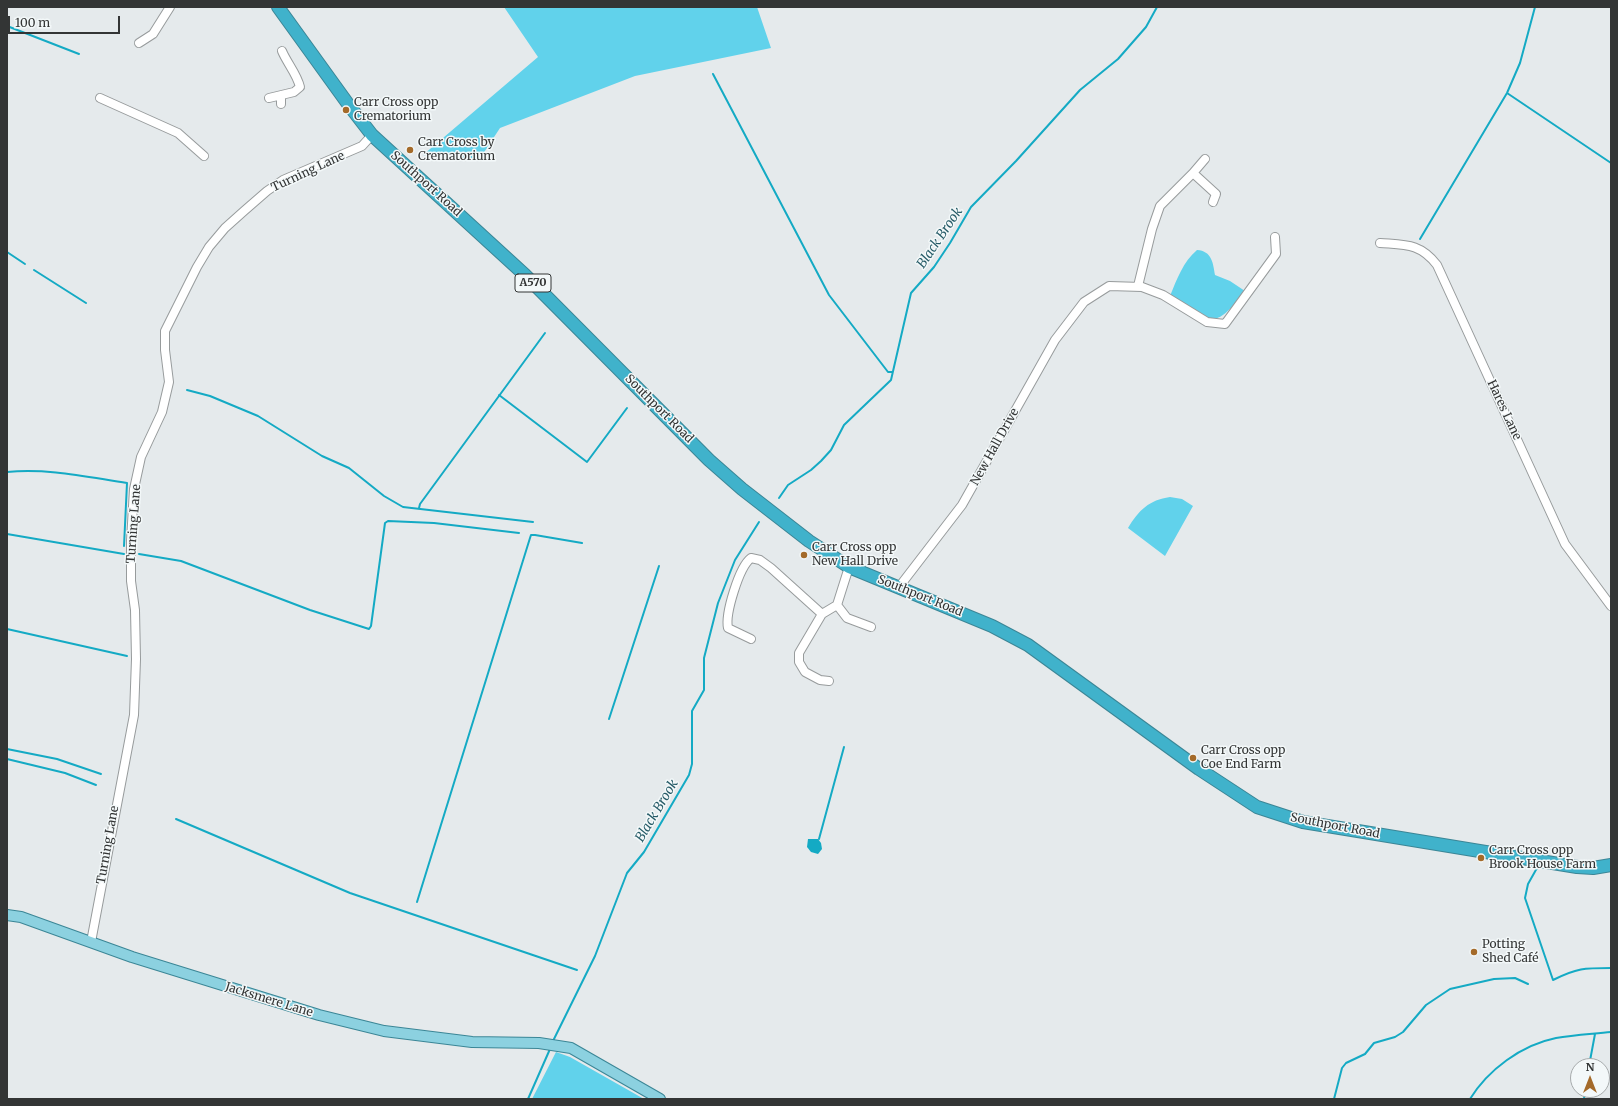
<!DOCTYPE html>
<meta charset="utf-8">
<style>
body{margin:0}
#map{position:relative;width:1618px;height:1106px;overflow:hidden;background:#e5eaec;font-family:Merriweather,serif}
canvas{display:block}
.frame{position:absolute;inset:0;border:8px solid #333535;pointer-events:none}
.north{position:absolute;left:1570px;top:1058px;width:40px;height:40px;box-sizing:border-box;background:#f3f8f9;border:1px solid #a6aaab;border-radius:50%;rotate:0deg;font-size:11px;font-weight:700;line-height:16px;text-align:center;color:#333535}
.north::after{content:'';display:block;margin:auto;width:14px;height:18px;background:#a46a29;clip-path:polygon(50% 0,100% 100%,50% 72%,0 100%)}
.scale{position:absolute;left:8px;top:16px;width:112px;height:18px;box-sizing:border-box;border:2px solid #333535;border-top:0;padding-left:5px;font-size:12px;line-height:14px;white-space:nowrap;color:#333535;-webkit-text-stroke:3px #f3f8f9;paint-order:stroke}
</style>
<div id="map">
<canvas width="1618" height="1106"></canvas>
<div class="frame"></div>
<div class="north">N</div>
<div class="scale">100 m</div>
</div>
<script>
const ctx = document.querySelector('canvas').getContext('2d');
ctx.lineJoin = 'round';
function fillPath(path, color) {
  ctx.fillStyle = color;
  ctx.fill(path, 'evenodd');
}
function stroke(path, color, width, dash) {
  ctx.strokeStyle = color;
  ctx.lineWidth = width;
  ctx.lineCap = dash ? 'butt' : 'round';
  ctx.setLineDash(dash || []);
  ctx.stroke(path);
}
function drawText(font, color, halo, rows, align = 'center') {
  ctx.font = font + ' Merriweather,serif';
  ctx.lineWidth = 3;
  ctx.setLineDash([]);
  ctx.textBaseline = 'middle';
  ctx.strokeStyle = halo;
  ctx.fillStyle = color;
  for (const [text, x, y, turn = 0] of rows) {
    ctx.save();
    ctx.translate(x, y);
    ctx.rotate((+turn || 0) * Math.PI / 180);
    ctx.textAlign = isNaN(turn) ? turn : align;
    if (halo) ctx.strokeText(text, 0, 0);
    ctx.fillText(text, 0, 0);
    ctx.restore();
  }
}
fillPath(new Path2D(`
 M504 7H757L771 48 635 76 500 128 479 160 423 155 538 57Z
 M1197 250C1212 251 1213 263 1215 275L1230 281 1245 291C1212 334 1210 321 1170 296 1177 279 1183 262 1197 250Z
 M1170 497 1182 499 1193 506 1165 556 1128 528C1139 510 1149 500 1170 497Z
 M556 1052 570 1057 644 1099H532Z`), '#61d2eb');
fillPath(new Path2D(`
 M808 839H818L821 843 822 849 818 854 811 852 807 847Z`), '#14aac4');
stroke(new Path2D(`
 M7 26 79 54
 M713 74 829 295 888 372H893
 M1507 93 1611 163
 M1420 239 1507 93 1520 63 1535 7
 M7 252 25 264
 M34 270 86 303
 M187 390 210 396 258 416 322 456 349 468 384 496 403 507 533 522
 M499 395 587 462 627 408
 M7 472C48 468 87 477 127 483L124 546
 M779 498 788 485 811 470 821 461 831 450 844 425 891 380 911 293 934 267 950 243 971 207 1016 161 1080 90 1118 59 1146 27 1157 7
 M419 508 420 504 545 333
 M7 534 124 554
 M139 554 181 561 310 610 369 629 371 626 385 523 388 521 434 523 519 533
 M7 629 127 656
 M609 719 659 566
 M7 749 57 759 101 774
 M7 759 65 773 96 785
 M176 819 350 893 577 970
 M819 839 844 747
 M1537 868 1528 884 1525 898 1553 980C1577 968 1584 968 1611 968
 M417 902 530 538 531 535H535L582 543
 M553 1041 595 956 627 873 644 852 689 775 692 764V711L704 690V658L718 603 735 560 759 522
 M1589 1066 1595 1034
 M528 1099 550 1049
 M1334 1099 1342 1068 1346 1063 1365 1054 1374 1043 1395 1037 1403 1032 1426 1005 1450 989 1494 979 1515 978 1528 984
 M1470 1099C1488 1070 1521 1045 1556 1038 1574 1035 1593 1034 1611 1032
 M1584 1099 1585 1090`), '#14aac4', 2);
const minor = new Path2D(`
 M139 43 153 34 170 7
 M100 98 178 133 204 156
 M269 98 294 92 300 87C297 74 287 63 282 51
 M281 104V96
 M1193 173 1205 159
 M1380 243C1405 245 1420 243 1437 265L1565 544 1611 606
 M1142 287 1138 286 1152 229 1160 206 1193 173 1216 194 1213 202
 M899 587 962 505 1055 340 1084 302 1109 286 1142 287 1163 295 1207 322 1225 324 1276 254 1275 237
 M837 605 847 618 871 627
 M751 639 728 628C725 614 739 567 751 558L760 560 771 568 822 614
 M829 681 820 680 805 672 799 662V653L822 614 837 605 849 567
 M91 942 134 715 136 659 135 610 131 581V541L134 489 141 457 162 412 169 382 165 350V331L197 267 209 247 225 228 244 211 267 191 283 180 362 146 372 135`);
const major = new Path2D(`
 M7 915 21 917 132 957 319 1015 384 1031 472 1042 539 1043 571 1048 660 1099`);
const highway = new Path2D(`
 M278 7 348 104 372 135 525 275 709 460 742 489 809 541 849 567 992 626 1028 645 1199 769 1257 807 1303 822 1577 867 1593 868 1611 865`);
stroke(minor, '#979b9c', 10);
stroke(major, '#3b8696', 12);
stroke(highway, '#3b8696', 14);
stroke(minor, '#fff', 8);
stroke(major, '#8cd1e0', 10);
stroke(highway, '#40b2cb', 12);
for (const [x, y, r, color] of [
 [346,110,4,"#a46a29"],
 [410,150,4,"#a46a29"],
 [804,555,4,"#a46a29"],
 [1193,758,4,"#a46a29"],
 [1481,858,4,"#a46a29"],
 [1474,952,4,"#a46a29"]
]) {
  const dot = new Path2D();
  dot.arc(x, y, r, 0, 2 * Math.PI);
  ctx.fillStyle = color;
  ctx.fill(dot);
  stroke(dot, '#f3f8f9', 1.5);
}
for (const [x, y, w] of [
 [533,283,36]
]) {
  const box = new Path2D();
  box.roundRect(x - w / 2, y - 9, w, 18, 3);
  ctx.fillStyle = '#f3f8f9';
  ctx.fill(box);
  stroke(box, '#333535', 1);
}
drawText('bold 11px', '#333535', null, [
 ["A570",533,283]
]);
drawText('12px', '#333535', '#f3f8f9', [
 ["Carr Cross opp",354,103],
 ["Crematorium",354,117],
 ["Carr Cross by",418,143],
 ["Crematorium",418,157],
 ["Carr Cross opp",812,548],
 ["New Hall Drive",812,562],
 ["Carr Cross opp",1201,751],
 ["Coe End Farm",1201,765],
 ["Carr Cross opp",1489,851],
 ["Brook House Farm",1489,865],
 ["Potting",1482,945],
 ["Shed Café",1482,959]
], 'left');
drawText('12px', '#333535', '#f3f8f9', [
 ["Turning Lane",308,172,-25],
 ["Southport Road",426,184,42],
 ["Southport Road",659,409,45],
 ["Hares Lane",1504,410,65],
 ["New Hall Drive",995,447,-61],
 ["Turning Lane",134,524,-86],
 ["Southport Road",920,596,22],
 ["Southport Road",1335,826,11],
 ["Turning Lane",108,845,-80],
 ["Jacksmere Lane",269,1000,17]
]);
drawText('italic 13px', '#265b67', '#f3f8f9', [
 ["Black Brook",940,238,-56],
 ["Black Brook",657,811,-59]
]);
</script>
